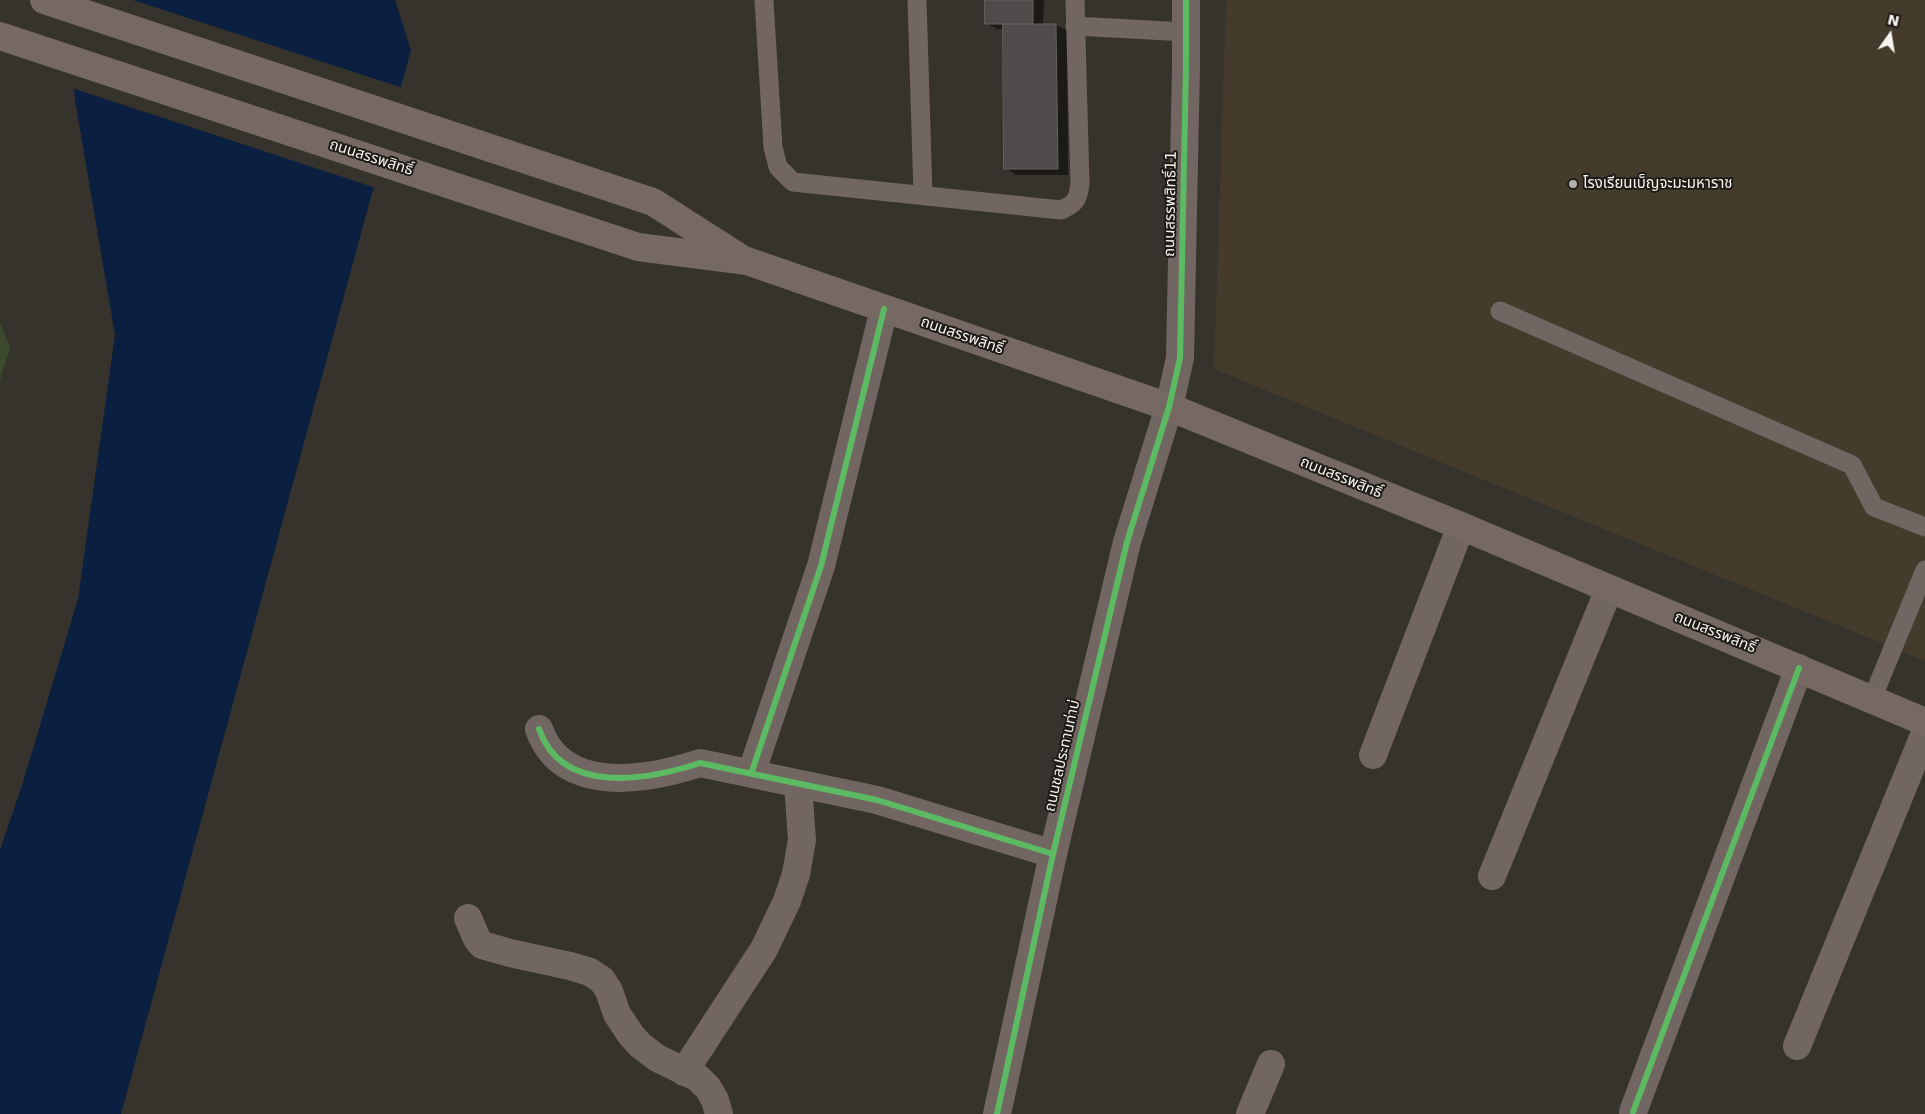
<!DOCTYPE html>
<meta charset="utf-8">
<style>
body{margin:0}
#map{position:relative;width:1925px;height:1114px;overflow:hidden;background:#36322c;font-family:"DejaVu Sans",sans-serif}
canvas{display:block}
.north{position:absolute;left:1865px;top:10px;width:50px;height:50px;-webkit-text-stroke:4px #1e1b17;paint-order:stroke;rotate:13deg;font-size:14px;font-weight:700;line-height:20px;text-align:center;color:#f7f3ed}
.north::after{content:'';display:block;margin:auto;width:18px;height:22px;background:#f7f3ed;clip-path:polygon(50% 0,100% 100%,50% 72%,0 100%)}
</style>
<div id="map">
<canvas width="1925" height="1114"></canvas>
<div class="north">N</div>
</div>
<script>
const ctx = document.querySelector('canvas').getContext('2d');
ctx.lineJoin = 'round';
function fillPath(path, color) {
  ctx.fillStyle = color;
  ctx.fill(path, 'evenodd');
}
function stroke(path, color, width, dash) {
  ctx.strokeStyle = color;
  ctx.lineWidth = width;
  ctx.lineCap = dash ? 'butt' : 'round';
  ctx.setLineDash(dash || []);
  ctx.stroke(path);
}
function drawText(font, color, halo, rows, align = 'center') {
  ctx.font = font + ' "DejaVu Sans","Noto Sans Thai",sans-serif';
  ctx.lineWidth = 4;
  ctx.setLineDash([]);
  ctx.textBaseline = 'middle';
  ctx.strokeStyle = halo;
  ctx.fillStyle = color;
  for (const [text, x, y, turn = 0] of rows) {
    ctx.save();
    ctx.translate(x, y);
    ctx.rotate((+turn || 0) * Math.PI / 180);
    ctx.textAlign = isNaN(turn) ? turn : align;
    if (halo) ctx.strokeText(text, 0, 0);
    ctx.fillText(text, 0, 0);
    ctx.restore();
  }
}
fillPath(new Path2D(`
 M1226 0H1925V661L1214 369Z`), '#443b2d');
fillPath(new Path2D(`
 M0 323 10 347 0 381Z`), '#3a4a2b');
fillPath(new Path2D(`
 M66 0H395L411 50 121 1114H0V850L23 782 78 599 115 335 75 100Z`), '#0b2041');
fillPath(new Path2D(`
 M63 0H133L403 88 376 188 72 88Z`), '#36322c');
fillPath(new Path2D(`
 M986 0H1044L1043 25H1056L1067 31 1068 175H1016L1005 168 1004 29H997L986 23Z`), '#0007');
const building = new Path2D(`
 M985 0H1033V24H985Z
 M1003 24H1056L1058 169H1004Z`);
fillPath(building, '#4f4b4b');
stroke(building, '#656161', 1);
stroke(new Path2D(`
 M764 0 773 147 778 167 793 182 1061 210C1075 204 1078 200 1080 184L1075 0
 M917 0 923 195
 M1075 26 1186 32
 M1500 311 1852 465 1874 507 1925 527
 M1872 699 1925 570`), '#726662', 19);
stroke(new Path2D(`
 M539 729C562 796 648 780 700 763L877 800 1053 854
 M1373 755 1461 526
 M751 774 821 566 884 309
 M1492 876 1609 589
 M468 918 477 939 482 945 510 953 570 966 590 972 602 980 609 991 617 1014 631 1035 640 1045 657 1058 698 1078 708 1088 715 1100 719 1114
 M1797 1046 1925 733
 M684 1072 764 949 787 901 796 874 802 840 798 784
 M1633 1112 1799 668
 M1250 1114 1271 1064`), '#726662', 28);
stroke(new Path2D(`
 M997 1114 1053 854 1127 542 1169 407 1180 358 1186 66V0`), '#726662', 28);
stroke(new Path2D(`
 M44 0 653 202 739 257
 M0 36 638 247 747 261 1169 407 1461 526 1925 722`), '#766862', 28);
stroke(new Path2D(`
 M539 729C562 796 648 780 700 763L877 800 1053 854
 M751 774 821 566 884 309
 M1633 1112 1799 668
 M997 1114 1053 854 1127 542 1169 407 1180 358 1186 66V0`), '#5cba63', 6);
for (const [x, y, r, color] of [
 [1573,184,5,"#b3afa9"]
]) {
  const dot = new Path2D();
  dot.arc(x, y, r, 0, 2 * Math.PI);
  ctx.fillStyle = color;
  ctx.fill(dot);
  stroke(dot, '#1e1b17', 2);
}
drawText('15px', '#f7f3ed', '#1e1b17', [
 ["ถนนสรรพสิทธิ์",371,158,18],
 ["ถนนสรรพสิทธิ์11",1171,204,-89],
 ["ถนนสรรพสิทธิ์",962,336,19],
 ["ถนนสรรพสิทธิ์",1341,478,22],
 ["ถนนสรรพสิทธิ์",1715,633,22],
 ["ถนนชลประทานท่าบ่",1063,756,-77]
]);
drawText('15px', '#f7f3ed', '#1e1b17', [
 ["โรงเรียนเบ็ญจะมะมหาราช",1583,184]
], 'left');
</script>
